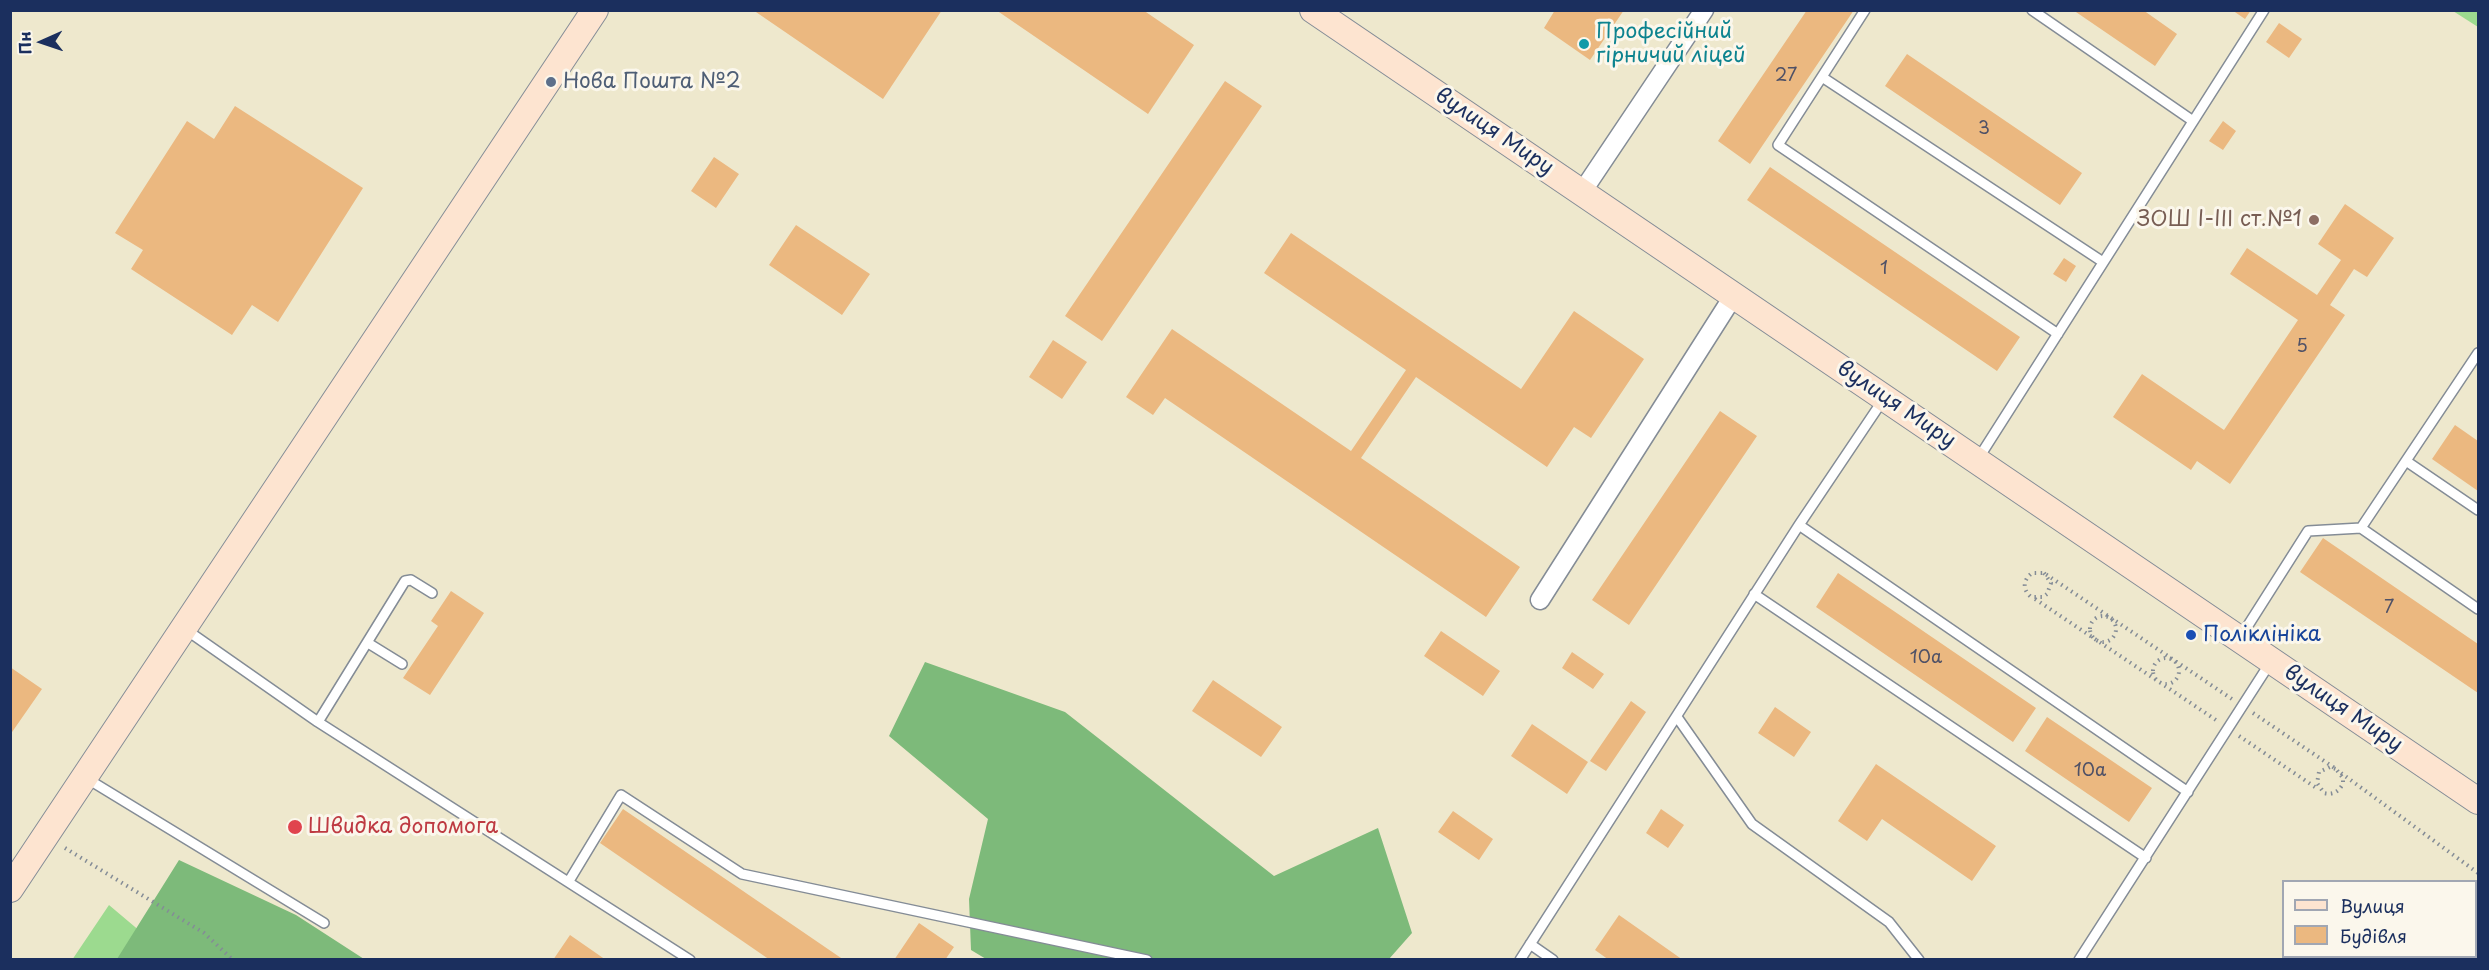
<!DOCTYPE html>
<meta charset="utf-8">
<style>
body{margin:0}
#map{position:relative;width:2489px;height:970px;overflow:hidden;background:#eee8cd;font-family:"Playpen Sans",sans-serif}
canvas{display:block}
.frame{position:absolute;inset:0;border:12px solid #1b2f5e;pointer-events:none}
.legend{position:absolute;left:2282px;top:880px;width:195px;height:78px;box-sizing:border-box;background:#fbf7ec;border:2px solid #a1a7b3;margin:0;padding:8px 10px;list-style:none;font-size:18px;color:#1b2f5e}
.legend li{display:flex;align-items:center;gap:12px;height:30px}
.legend b{width:30px;border:2px solid #a1a7b3}
.north{position:absolute;left:12px;top:12px;width:60px;height:60px;-webkit-text-stroke:4px #fbf7ec;paint-order:stroke;rotate:267deg;font-size:16px;font-weight:700;line-height:24px;text-align:center;color:#1b2f5e}
.north::after{content:'';display:block;margin:auto;width:21px;height:27px;background:#1b2f5e;clip-path:polygon(50% 0,100% 100%,50% 72%,0 100%)}
</style>
<div id="map">
<canvas width="2489" height="970"></canvas>
<div class="frame"></div>
<ul class="legend">
<li><b style="height:8px;background:#fde4d0"></b>Вулиця</li>
<li><b style="height:16px;background:#ebb880"></b>Будівля</li>
</ul>
<div class="north">Пн</div>
</div>
<script>
const ctx = document.querySelector('canvas').getContext('2d');
ctx.lineJoin = 'round';
function fillPath(path, color) {
  ctx.fillStyle = color;
  ctx.fill(path, 'evenodd');
}
function stroke(path, color, width, dash) {
  ctx.strokeStyle = color;
  ctx.lineWidth = width;
  ctx.lineCap = dash ? 'butt' : 'round';
  ctx.setLineDash(dash || []);
  ctx.stroke(path);
}
function drawText(font, color, halo, rows, align = 'center') {
  ctx.font = font + ' "Playpen Sans",sans-serif';
  ctx.lineWidth = 6;
  ctx.setLineDash([]);
  ctx.textBaseline = 'middle';
  ctx.strokeStyle = halo;
  ctx.fillStyle = color;
  for (const [text, x, y, turn = 0] of rows) {
    ctx.save();
    ctx.translate(x, y);
    ctx.rotate((+turn || 0) * Math.PI / 180);
    ctx.textAlign = isNaN(turn) ? turn : align;
    if (halo) ctx.strokeText(text, 0, 0);
    ctx.fillText(text, 0, 0);
    ctx.restore();
  }
}
fillPath(new Path2D(`
 M2453 11H2478V27Z
 M109 905 173 959 72 960Z`), '#9cda8f');
fillPath(new Path2D(`
 M925 662 1065 712 1274 876 1378 828 1412 933 1389 959H986L971 950 969 899 988 819 889 736Z
 M179 860 296 915 364 959H117Z`), '#7dba7a');
fillPath(new Path2D(`
 M753 10H942L883 99Z
 M996 10H1143L1194 45 1148 114Z
 M1555 10H1624L1590 60 1544 28Z
 M1807 10H1854L1750 164 1718 141Z
 M2073 10H2143L2177 34 2155 66Z
 M2232 10H2251L2245 19Z
 M2279 23 2302 39 2289 58 2266 42Z
 M1907 54 2082 173 2060 205 1885 86Z
 M1225 81 1262 106 1102 341 1065 316Z
 M235 106 363 188 278 322 252 305 232 335 131 269 143 250 115 233 187 121 214 139Z
 M2223 121 2236 131 2223 150 2209 141Z
 M714 157 739 174 716 208 691 191Z
 M1770 167 2020 337 1997 371 1747 200Z
 M2345 204 2394 238 2367 277 2354 269 2330 305 2345 315 2230 484 2197 461 2191 470 2113 417 2142 374 2224 430 2298 320 2230 274 2247 248 2317 295 2341 260 2318 244Z
 M796 225 870 274 842 315 769 265Z
 M1291 233 1521 389 1574 311 1644 359 1591 438 1574 427 1547 467 1416 377 1361 458 1520 567 1486 617 1165 398 1153 415 1126 397 1172 329 1351 451 1406 370 1264 273Z
 M2064 258 2076 266 2066 282 2053 274Z
 M1053 340 1087 362 1062 399 1029 377Z
 M1720 411 1757 436 1629 625 1592 600Z
 M2455 425 2478 441V491L2432 459Z
 M2323 538 2478 644V693L2300 572Z
 M1838 573 2036 708 2013 742 1816 607Z
 M451 591 484 613 430 695 403 678 438 626 431 621Z
 M1441 631 1500 671 1483 696 1424 656Z
 M1572 652 1604 674 1593 689 1562 668Z
 M10 667 42 689 10 735Z
 M1213 680 1282 727 1261 757 1192 711Z
 M1631 701 1646 712 1606 771 1590 761Z
 M1775 707 1811 732 1794 757 1758 733Z
 M2047 717 2152 788 2129 822 2025 751Z
 M1532 724 1588 762 1567 794 1511 756Z
 M1876 764 1996 846 1972 881 1882 819 1867 841 1838 821Z
 M623 809 844 960H770L600 843Z
 M1661 809 1684 825 1668 848 1646 833Z
 M1453 811 1493 839 1479 860 1438 832Z
 M1619 915 1683 960H1609L1595 950Z
 M919 923 954 947 945 960H894Z
 M570 935 606 960H553Z
 M2369 956H2460L2464 960H2373Z`), '#ebb880');
const lane = new Path2D(`
 M1865 10 1778 145 2058 334
 M2032 10 2193 121
 M1822 77 2103 262
 M1978 459 2264 10
 M2406 461 2478 510
 M1799 525 2188 792
 M2361 528 2478 609
 M1754 594 2146 858
 M185 629 318 722 690 960
 M2240 638 2308 531 2361 528 2478 353
 M368 643 402 664
 M1677 717 1752 824 1889 922 1919 960
 M318 722 405 581 411 580 432 593
 M86 778 324 923
 M569 881 621 795 742 874 1147 960
 M1530 944 1553 960
 M1520 960 1799 525 1883 400
 M2079 960 2270 663`);
const street = new Path2D(`
 M1582 192 1704 10
 M1540 600 1734 295`);
const secondary = new Path2D(`
 M1313 10 2478 801
 M10 889 595 10`);
stroke(lane, '#848c96', 12);
stroke(street, '#848c96', 21);
stroke(secondary, '#848c96', 28);
stroke(new Path2D(`
 M2044 573 2051 583 2047 594 2043 597H2031C2022 589 2023 580 2032 573H2044L2232 699
 M2035 599 2216 720
 M2090 629a13 13 0 1 1 26 0a13 13 0 1 1-26 0Z
 M2153 671a13 13 0 1 1 26 0a13 13 0 1 1-26 0Z
 M2253 713 2336 769 2343 778V784C2338 792 2333 795 2324 793L2317 783 2319 772 2330 767 2336 769
 M2239 736 2318 789
 M2341 773 2478 873
 M65 848 204 933 233 960`), '#848c96', 4, [1.5, 4.5]);
stroke(lane, '#fff', 9);
stroke(street, '#fff', 18);
stroke(secondary, '#fde4d0', 26);
for (const [x, y, r, color] of [
 [1584,44,6,"#0f9aa8"],
 [551,82,6,"#5c6f8a"],
 [2314,220,6,"#8d6e63"],
 [2191,635,6,"#1a4fb4"],
 [295,827,8,"#e0444e"]
]) {
  const dot = new Path2D();
  dot.arc(x, y, r, 0, 2 * Math.PI);
  ctx.fillStyle = color;
  ctx.fill(dot);
  stroke(dot, '#fbf7ec', 2);
}
drawText('18px', '#4f5166', null, [
 ["27",1786,76],
 ["3",1984,129],
 ["1",1884,269],
 ["5",2302,347],
 ["7",2389,608],
 ["10а",1926,658],
 ["10а",2090,771]
]);
drawText('21px', '#0d838f', '#fbf7ec', [
 ["Професійний",1596,32],
 ["гірничий ліцей",1596,56]
], 'left');
drawText('21px', '#4e5e75', '#fbf7ec', [
 ["Нова Пошта №2",563,82]
], 'left');
drawText('21px', '#1b2f5e', '#fbf7ec', [
 ["вулиця Миру",1494,132,34],
 ["вулиця Миру",1896,405,34],
 ["вулиця Миру",2343,709,34]
]);
drawText('21px', '#785e54', '#fbf7ec', [
 ["ЗОШ I-III ст.№1",2302,220]
], 'right');
drawText('21px', '#164399', '#fbf7ec', [
 ["Поліклініка",2203,635]
], 'left');
drawText('21px', '#be3a42', '#fbf7ec', [
 ["Швидка допомога",308,827]
], 'left');
</script>
